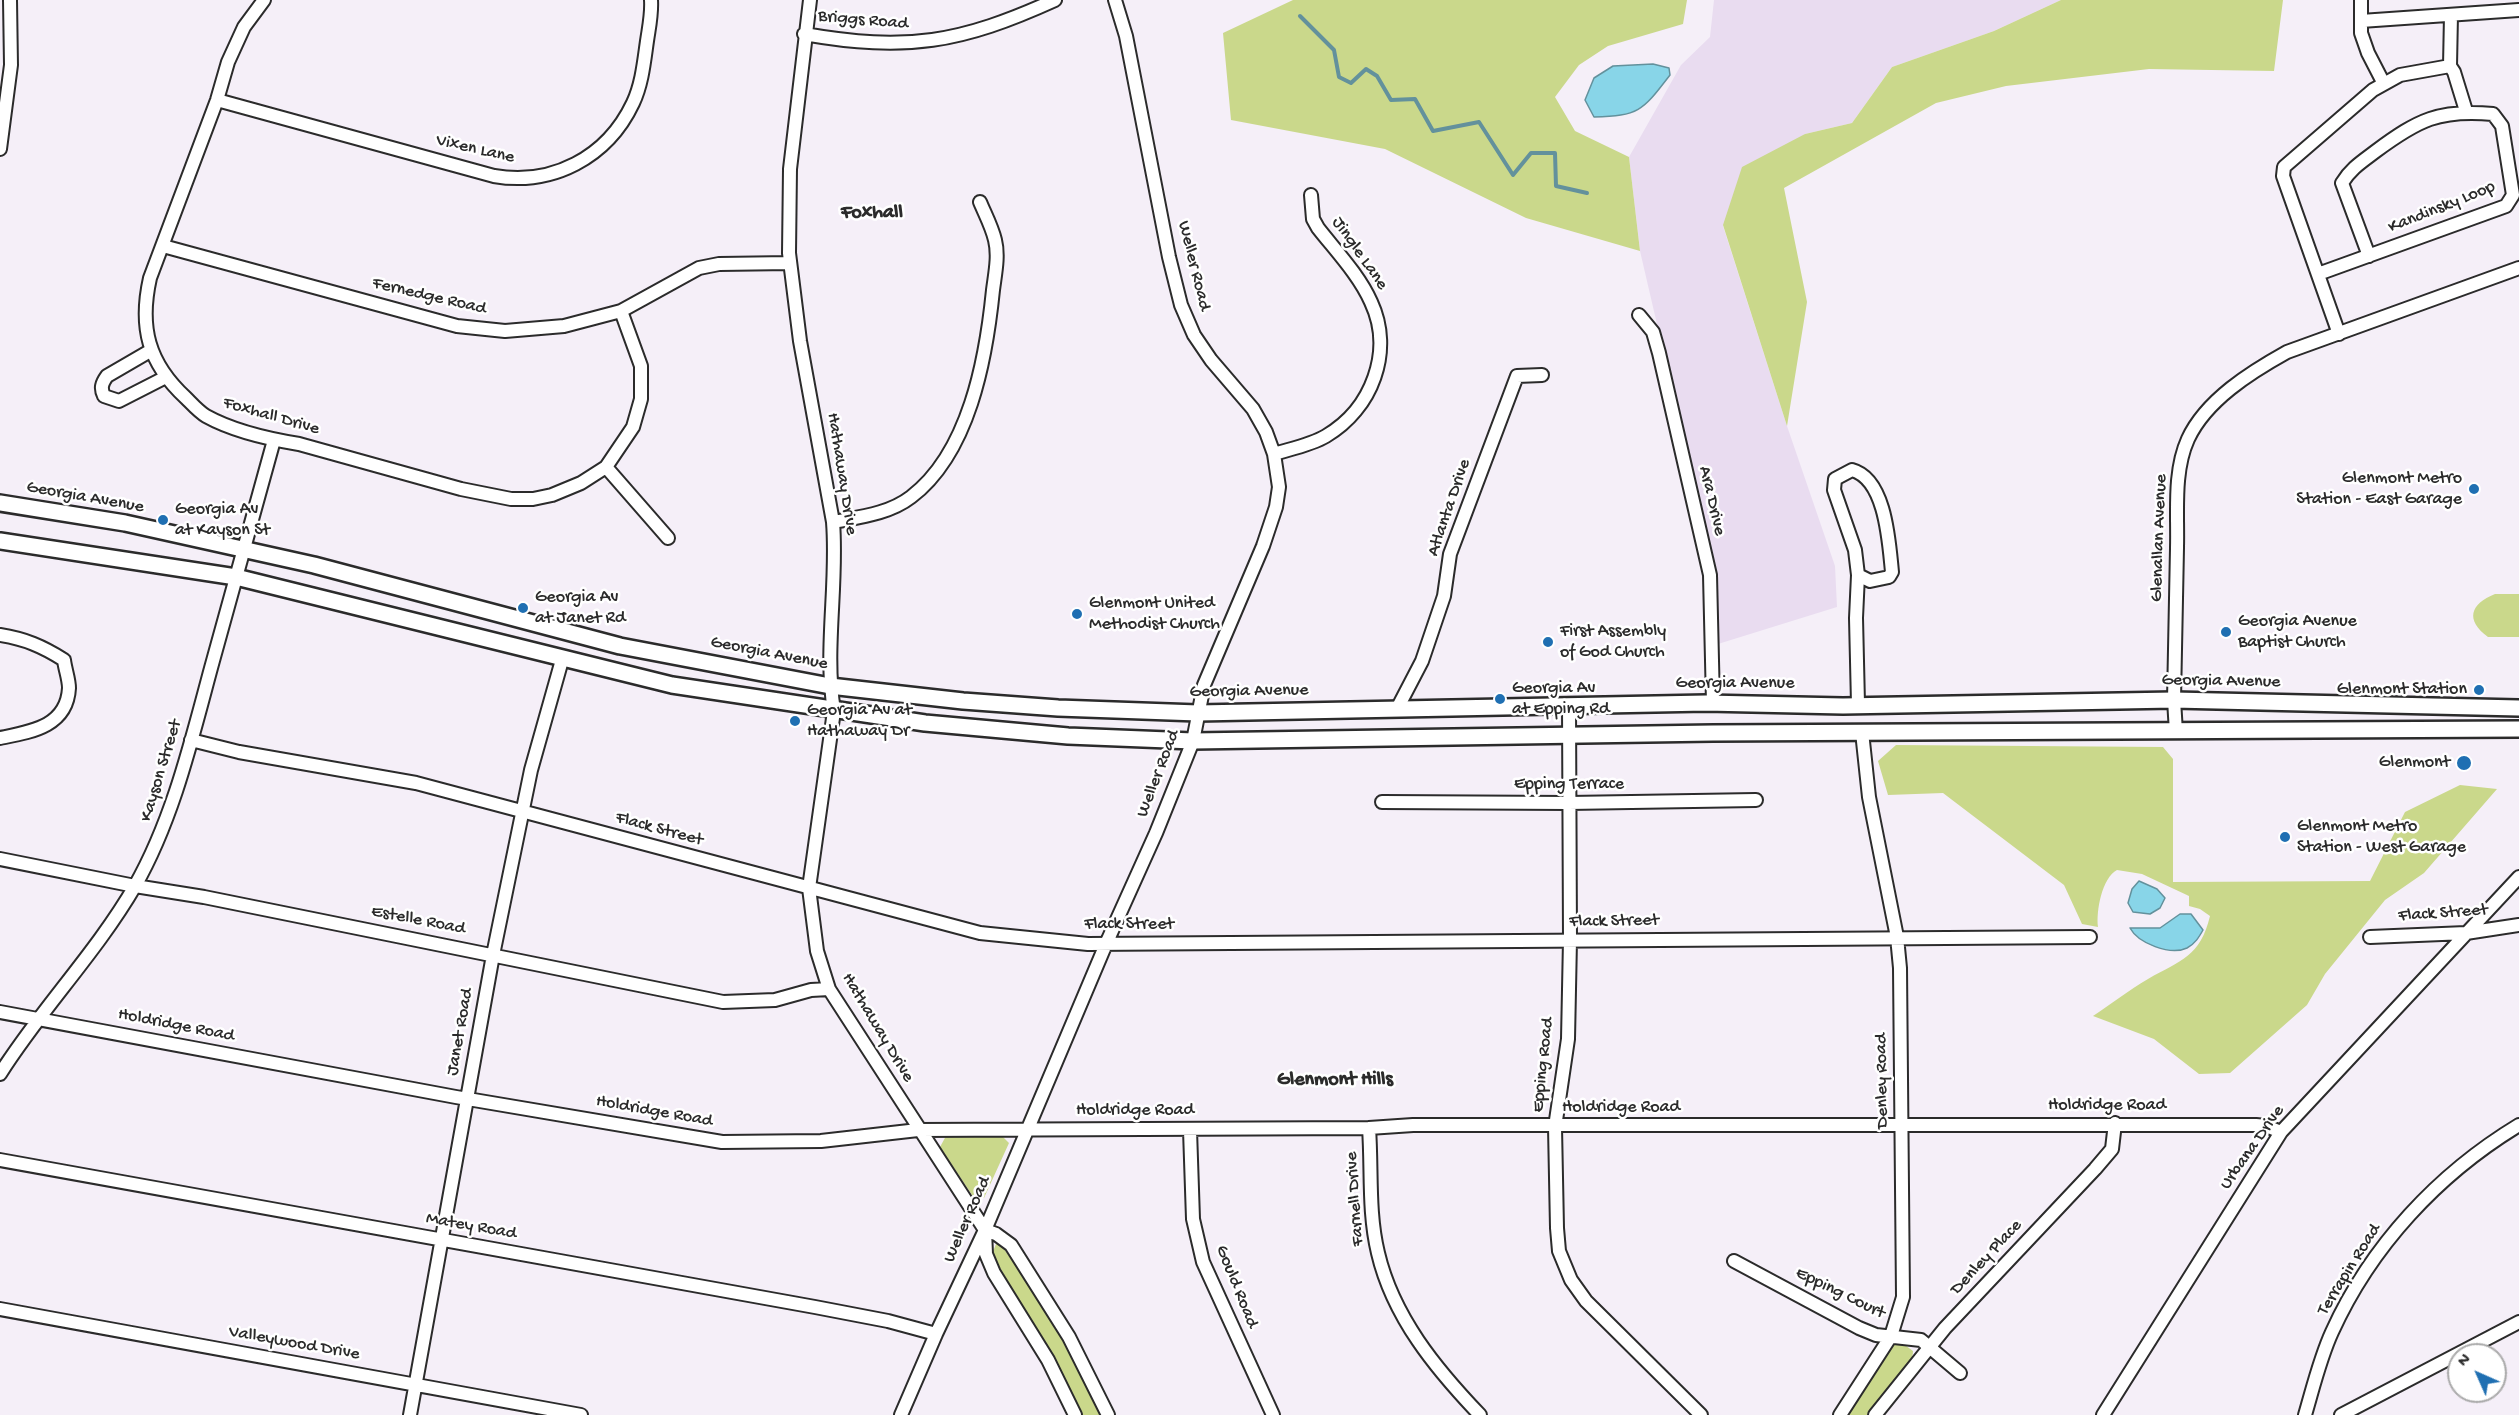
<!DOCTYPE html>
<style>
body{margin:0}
#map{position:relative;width:2519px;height:1415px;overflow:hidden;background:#f5eff8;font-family:"Gochi Hand",sans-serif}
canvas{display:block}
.north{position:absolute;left:2447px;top:1343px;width:60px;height:60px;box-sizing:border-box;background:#fff;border:2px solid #aaa;border-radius:50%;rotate:315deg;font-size:16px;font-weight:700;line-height:24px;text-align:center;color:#2b2b2b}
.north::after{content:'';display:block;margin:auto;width:21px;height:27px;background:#1f6fb2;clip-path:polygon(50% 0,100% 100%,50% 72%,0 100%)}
</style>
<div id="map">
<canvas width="2519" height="1415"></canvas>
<div class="north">N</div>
</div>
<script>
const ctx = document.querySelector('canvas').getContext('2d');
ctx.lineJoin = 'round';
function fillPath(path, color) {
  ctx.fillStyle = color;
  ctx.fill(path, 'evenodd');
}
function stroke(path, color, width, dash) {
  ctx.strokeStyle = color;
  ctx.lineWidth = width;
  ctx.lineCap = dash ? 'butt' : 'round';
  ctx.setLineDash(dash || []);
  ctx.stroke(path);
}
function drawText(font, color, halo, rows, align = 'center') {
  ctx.font = font + ' "Gochi Hand",sans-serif';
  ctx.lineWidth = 5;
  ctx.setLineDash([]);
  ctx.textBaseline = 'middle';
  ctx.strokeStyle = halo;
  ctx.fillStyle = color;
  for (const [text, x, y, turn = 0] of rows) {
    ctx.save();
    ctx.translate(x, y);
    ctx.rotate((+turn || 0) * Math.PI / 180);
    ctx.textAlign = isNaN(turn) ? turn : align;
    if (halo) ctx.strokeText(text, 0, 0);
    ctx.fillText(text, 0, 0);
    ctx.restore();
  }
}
fillPath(new Path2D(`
 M1714 0H2061L1994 31 1892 67 1852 123 1805 134 1723 226 1787 426 1835 566 1837 607 1718 644 1712 561 1640 251 1629 157 1681 65 1710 37Z`), '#e9dcf0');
fillPath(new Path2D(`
 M1293 0H1687L1683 24 1608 46 1579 65 1555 97 1575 131 1629 157 1640 251 1526 218 1385 149 1231 120 1223 33Z
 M2061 0H2283L2274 71 2149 69 2006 86 1936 103 1784 188 1807 302 1787 426 1723 225 1742 167 1805 134 1852 123 1892 67 1994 31Z
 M2495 594H2519V637H2488C2465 620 2470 604 2495 594Z
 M1896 745 2163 747 2173 759V882L2370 881 2405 812 2460 785 2497 789 2424 873 2385 900 2325 974 2307 1005 2230 1073 2199 1074 2154 1039 2093 1016C2111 1004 2129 990 2148 979 2181 960 2200 957 2210 916L2200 909 2189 906V896L2142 874 2117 870C2102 878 2096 911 2098 927L2082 924 2064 885 1943 793 1888 795 1878 761Z
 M946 1136H1002L1009 1143 984 1198H974L940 1147Z
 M1000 1243 1045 1309 1081 1373 1102 1415H1081L1061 1373 992 1254 996 1244Z
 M1898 1340 1913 1351C1914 1365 1878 1402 1868 1415H1845L1892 1344Z`), '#cad88b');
const water = new Path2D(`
 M1653 64 1669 68 1670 75C1643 110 1640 116 1594 117L1585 100 1594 78 1613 66Z
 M2139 881 2157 889 2165 898 2160 908 2150 914 2133 912 2128 903 2132 889Z
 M2180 914H2191L2203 930C2199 937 2195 944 2187 948 2170 956 2138 943 2130 928H2160Z`);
fillPath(water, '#88d5e8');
stroke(water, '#63919c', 1.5);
stroke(new Path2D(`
 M1300 16 1334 50 1339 77 1351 83 1366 69 1377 76 1391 100 1415 99 1433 131 1479 122 1513 175 1531 153H1555L1556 186 1587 193`), '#63919c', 4);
const minor = new Path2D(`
 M264 0 244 27 228 62 217 100 150 278C139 327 148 363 186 398 192 404 199 412 206 416 233 431 268 439 299 444L461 489 511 499H533L552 495 581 483 606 467 633 427 641 399V366L621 311
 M810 0 790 169 789 253 800 341 833 522C838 584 824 649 834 711L809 888 817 951 829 989 985 1230 986 1254 994 1273 1048 1360 1075 1415
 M2361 0V33L2368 53 2384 84
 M2361 21 2519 10
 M804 34C907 52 960 43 1055 0
 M2450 66 2451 15
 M217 100 494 176C552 186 607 158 633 103 642 84 644 62 647 41 649 27 652 14 651 0
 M0 149 11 65 10 0
 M163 246 457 326 505 331 564 326 621 311 699 268 719 264 790 263
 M2318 274 2506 206 2513 195 2502 126 2493 114C2439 109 2418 120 2376 151 2363 161 2351 168 2342 183L2369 256
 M1639 315 1653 332 1659 353 1710 575 1713 703
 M2339 334 2283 176 2284 167 2373 90 2400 75 2450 66 2454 72 2466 111
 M150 351 107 376C102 383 100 388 104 396L119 401 166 377
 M1274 454C1290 449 1311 445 1326 436 1372 409 1394 351 1371 302 1359 275 1336 251 1318 228L1313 219 1311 195
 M606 467 668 538
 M833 522C859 517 889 514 911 497 969 453 986 360 993 290 995 274 999 256 995 240 992 227 985 214 980 202
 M1858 575 1870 581 1889 577 1892 572C1889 543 1886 479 1852 470L1835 479 1834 490 1855 550 1858 575 1856 618 1858 704
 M0 635C25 639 42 646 64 660 65 669 69 679 69 688 67 727 30 732 0 738
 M1569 706 1570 940 1568 1039 1555 1127 1557 1228 1559 1251 1571 1280 1586 1301 1701 1415
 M1397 709 1422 661 1444 596 1450 554 1517 376 1542 375
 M2176 732 2174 700C2175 650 2176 599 2177 548 2178 513 2173 472 2188 439 2206 400 2251 372 2287 352L2519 268
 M191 740 239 752 416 783 980 933 1088 944 2090 937
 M1382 802 1569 803 1756 800
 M0 859 135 886 204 897 723 1002 775 1000 811 990 829 989
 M2370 937 2466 933 2519 925
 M0 1012 456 1097 722 1142 821 1141 918 1130 1369 1128 1413 1125H2256L2266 1126 2281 1132
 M0 1074C41 1009 96 953 135 886 173 819 191 742 211 668 232 592 253 516 274 440
 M1369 1128C1372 1170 1368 1212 1378 1253 1393 1317 1436 1369 1480 1415
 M1190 1130 1193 1219 1203 1262 1273 1415
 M0 1160 815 1307 888 1321 936 1334
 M985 1230 996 1234 1011 1245 1069 1337 1108 1415
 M1734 1261 1859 1328 1876 1335 1921 1340 1960 1373
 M0 1309 581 1415
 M410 1415 493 955 531 770 562 660
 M901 1415 936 1334 985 1230 1106 944 1156 833 1193 741 1204 685 1263 546 1276 507 1279 487 1274 454 1266 432 1253 409 1211 360 1194 335 1181 305 1169 257 1126 36 1115 0
 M1840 1415 1891 1336 1903 1297 1900 968 1897 937 1869 797 1862 732
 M1875 1415 1945 1328 2095 1169 2112 1149 2115 1123
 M2103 1415 2281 1132 2519 877
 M2305 1415C2313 1388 2320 1358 2332 1332 2371 1246 2438 1174 2519 1125
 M2341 1415 2519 1322`);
const major = new Path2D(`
 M0 503 125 523 314 565 620 646 830 686 963 701 1058 708 1198 713 1706 703 1843 706 2174 700 2519 708
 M0 541 236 577 672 685 925 723 1068 736 1193 741 1713 733 2519 729`);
stroke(minor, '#2b2b2b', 16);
stroke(major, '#2b2b2b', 20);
stroke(minor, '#fff', 12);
stroke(major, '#fff', 15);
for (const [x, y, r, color] of [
 [2474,489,6,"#1f6fb2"],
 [163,520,6,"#1f6fb2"],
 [523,608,6,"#1f6fb2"],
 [1077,614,6,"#1f6fb2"],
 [2226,632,6,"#1f6fb2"],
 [1548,642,6,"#1f6fb2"],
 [2479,690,6,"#1f6fb2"],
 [1500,699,6,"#1f6fb2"],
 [795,721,6,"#1f6fb2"],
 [2464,763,8,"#1f6fb2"],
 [2285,837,6,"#1f6fb2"]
]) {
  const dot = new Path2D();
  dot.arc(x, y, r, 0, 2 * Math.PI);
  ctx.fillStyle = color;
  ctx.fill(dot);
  stroke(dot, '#fff', 2);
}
drawText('18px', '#2b2b2b', '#fff', [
 ["Briggs Road",863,21,5],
 ["Vixen Lane",475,150,13],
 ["Kandinsky Loop",2442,208,-22],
 ["Jingle Lane",1359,254,55],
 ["Weller Road",1193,266,76],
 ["Fernedge Road",429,297,13],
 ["Foxhall Drive",271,417,16],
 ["Hathaway Drive",841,474,81],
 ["Georgia Avenue",85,498,10],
 ["Ara Drive",1711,501,77],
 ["Atlanta Drive",1450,508,-71],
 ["Glenallan Avenue",2160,538,-88],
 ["Georgia Avenue",769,654,11],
 ["Georgia Avenue",2221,682,1],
 ["Georgia Avenue",1735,684],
 ["Georgia Avenue",1249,692,-1],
 ["Kayson Street",162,771,-73],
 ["Weller Road",1159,774,-69],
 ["Epping Terrace",1569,785],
 ["Flack Street",659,830,15],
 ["Flack Street",2443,914,-4],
 ["Estelle Road",418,921,11],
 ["Flack Street",1614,922,-1],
 ["Flack Street",1129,925],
 ["Holdridge Road",176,1026,11],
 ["Hathaway Drive",877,1028,59],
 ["Janet Road",461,1032,-80],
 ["Epping Road",1544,1065,-84],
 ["Denley Road",1883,1081,-91],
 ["Holdridge Road",2107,1106],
 ["Holdridge Road",1621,1108],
 ["Holdridge Road",1135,1111],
 ["Holdridge Road",654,1112,10],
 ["Urbana Drive",2253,1148,-55],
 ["Farnell Drive",1356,1199,-94],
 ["Weller Road",968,1220,-66],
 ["Matey Road",471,1227,10],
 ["Denley Place",1987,1258,-47],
 ["Terrapin Road",2350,1270,-58],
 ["Gould Road",1236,1287,68],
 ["Epping Court",1840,1294,26],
 ["Valleywood Drive",294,1344,10]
]);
drawText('18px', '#2b2b2b', '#fff', [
 ["Glenmont Metro",2462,479,"right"],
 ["Station - East Garage",2462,500,"right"],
 ["Georgia Av",175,510],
 ["at Kayson St",175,531],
 ["Georgia Av",535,598],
 ["at Janet Rd",535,619],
 ["Glenmont United",1089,604],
 ["Methodist Church",1089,625],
 ["Georgia Avenue",2238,622],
 ["Baptist Church",2238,643],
 ["First Assembly",1560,632],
 ["of God Church",1560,653],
 ["Georgia Av",1512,689],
 ["at Epping Rd",1512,710],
 ["Glenmont Station",2467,690,"right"],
 ["Georgia Av at",807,711],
 ["Hathaway Dr",807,732],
 ["Glenmont",2450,763,"right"],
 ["Glenmont Metro",2297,827],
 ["Station - West Garage",2297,848]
], 'left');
drawText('bold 20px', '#2b2b2b', '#fff', [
 ["Foxhall",872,214],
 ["Glenmont Hills",1335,1081]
]);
</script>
